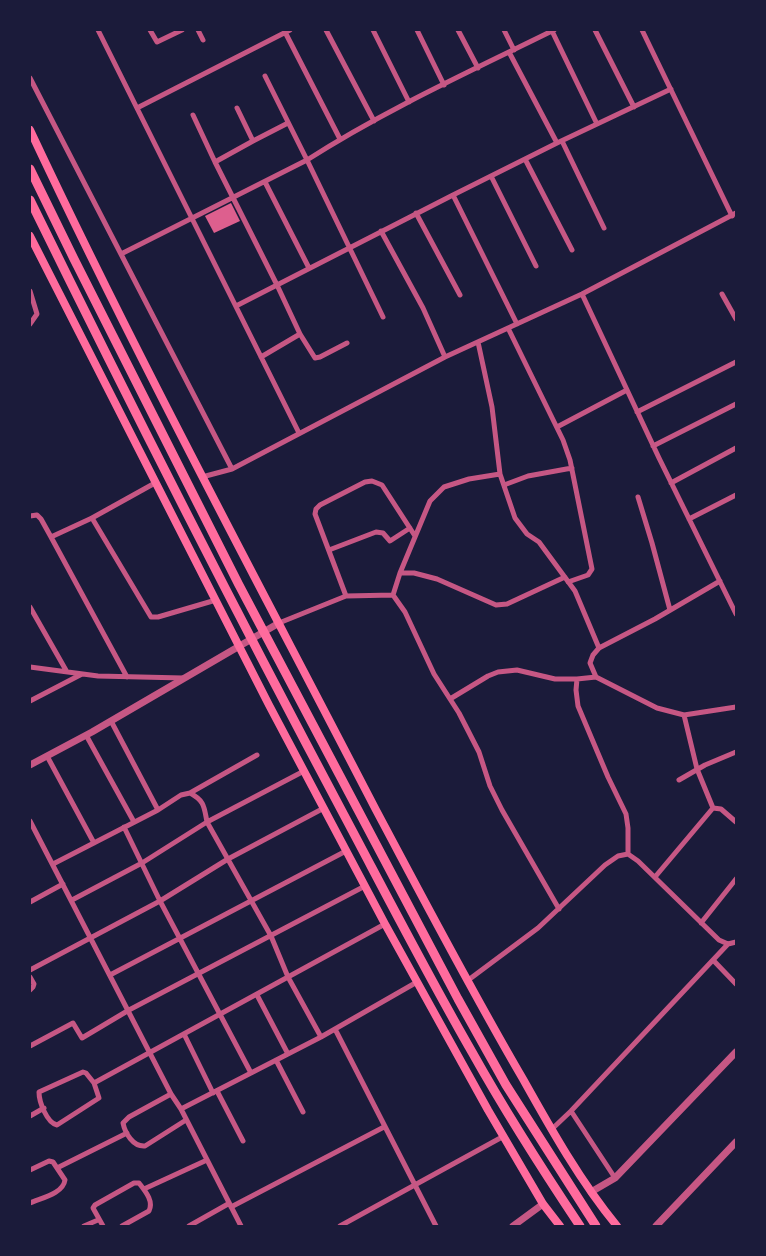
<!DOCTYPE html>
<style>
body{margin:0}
#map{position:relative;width:766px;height:1256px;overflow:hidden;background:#1b1b3a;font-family:"Source Sans 3",sans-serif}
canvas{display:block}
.frame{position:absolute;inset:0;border:31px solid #1b1b3a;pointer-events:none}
</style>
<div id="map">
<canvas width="766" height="1256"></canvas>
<div class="frame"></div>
</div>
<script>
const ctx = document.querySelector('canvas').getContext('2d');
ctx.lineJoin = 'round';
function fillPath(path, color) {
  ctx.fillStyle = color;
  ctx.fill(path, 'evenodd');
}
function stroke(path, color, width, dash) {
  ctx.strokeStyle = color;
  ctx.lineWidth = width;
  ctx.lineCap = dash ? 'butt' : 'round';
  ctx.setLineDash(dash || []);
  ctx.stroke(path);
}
fillPath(new Path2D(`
 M231 203 240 221 214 233 205 216Z`), '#dd5f8e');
stroke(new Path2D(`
 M98 30 299 433
 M150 30 157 42 182 30
 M198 30 203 40
 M326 30 374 121
 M373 30 409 102
 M417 30 444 85
 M458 30 478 68
 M504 30 514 50
 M595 30 634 107
 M642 30 732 216
 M552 31 597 124
 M285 32 340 139
 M265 76 307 160C385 110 471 71 554 30
 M30 78 232 469
 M137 108 290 30
 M237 108 253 141 215 162 277 285 453 195 517 324
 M193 115 215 162
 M253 141 288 123
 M562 141 604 228
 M557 143 671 89
 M525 159 572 250
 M491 176 536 266
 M265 182 309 268
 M453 195 557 143 509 52
 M416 213 460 295
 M381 231 423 308 445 357
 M121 254 307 160 383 317
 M30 291 37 314 30 324
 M582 294 659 458 736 614
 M722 294 736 319
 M236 306 277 285 300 334
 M508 328 563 440 570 460 592 569 588 575 568 582
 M478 342 492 407 500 474 515 518 527 534 539 542 575 591 599 648
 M261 357 300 334 315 358 320 357 347 343
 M637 412 736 362
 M557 427 627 390
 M653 446 736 404
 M202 477 232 469 445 357 582 294 736 213
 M671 483 736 448
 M504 485 528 476 572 468
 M638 497 652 543 670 610
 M30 516 37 515 41 519 51 537 92 518 155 483
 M92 518 151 617H158L216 600
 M689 519 736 495
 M51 537 127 677
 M329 550 376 532 383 533 390 541 410 528
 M400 573H414L437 579 496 605 507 604 565 577
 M393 595 400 573 430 501 444 487 469 479 500 474
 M346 596 315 514 316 509 320 505 365 482 372 481 382 485 415 536
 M30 607 67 672
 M279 623 346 596 393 595 405 612 434 674 459 713 479 752 490 786 502 810 559 909
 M30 667 98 676 183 678
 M596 677 590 663 593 655 599 648 655 619 720 581
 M577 679 576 690 578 706 608 777 626 814 628 828V854
 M450 699 488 676 498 672 517 670 555 679H577L596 677 657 708 684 715 736 707
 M30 701 82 674
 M684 715 697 769 713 808
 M111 721 158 810
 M86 735 134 822
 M47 756 94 843
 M679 780 705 765 736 752
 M190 793 257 755
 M30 821 171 1094 181 1109 241 1226
 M124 827 160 901 251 1073
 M53 864 158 810 181 795 190 793C205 801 204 807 207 822L271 936 288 977 321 1037
 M655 877 713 808 721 809 736 822
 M72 900 142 863 207 822 304 771
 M30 902 63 884
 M701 923 736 879
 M713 960 736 984
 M30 970 160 901 228 859 324 808
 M110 975 346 851
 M30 977 34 984 33 987 30 990
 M467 981 538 928 605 865 618 856 628 854 638 861 719 940 728 944 736 942
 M257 995 288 1054
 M335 1029 436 1226
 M184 1034 213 1093
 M30 1046 73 1023 82 1038 129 1010 365 886
 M276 1060 303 1112
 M83 1072 86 1073 94 1083 99 1098 57 1125C47 1123 39 1102 39 1092Z
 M94 1083 385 924
 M217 1091 243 1141
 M171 1094 129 1117 123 1123C125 1133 133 1147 145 1146L186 1120
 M181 1109 321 1037 417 982
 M571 1111 615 1178
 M30 1116 44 1108
 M552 1129 571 1111 728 944
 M57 1168 127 1133
 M30 1170 49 1161 53 1162 65 1180C63 1194 41 1198 30 1203
 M144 1189 207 1160
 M231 1207 384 1127
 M84 1226 98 1220
 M103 1226 93 1208 95 1205 134 1183H139C145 1191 154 1201 149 1211L122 1226
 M189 1226 228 1204
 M340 1226 504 1136`), '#c65784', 5);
stroke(new Path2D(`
 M30 765 92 732 279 623
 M591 1192 615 1178 736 1052
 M513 1226 543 1204
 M656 1226 736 1142`), '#c65784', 7);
stroke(new Path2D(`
 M30 130C138 360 259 584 376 810 424 900 471 990 523 1079 551 1129 580 1181 617 1226
 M30 236 269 705 385 924 488 1110 543 1204 560 1226`), '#ff6b9d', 8);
stroke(new Path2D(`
 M30 169 74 259 239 585 458 999 506 1085 596 1226
 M30 200C131 406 236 612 344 815 386 894 427 974 472 1052 505 1111 542 1169 580 1226`), '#ff6b9d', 9);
</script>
